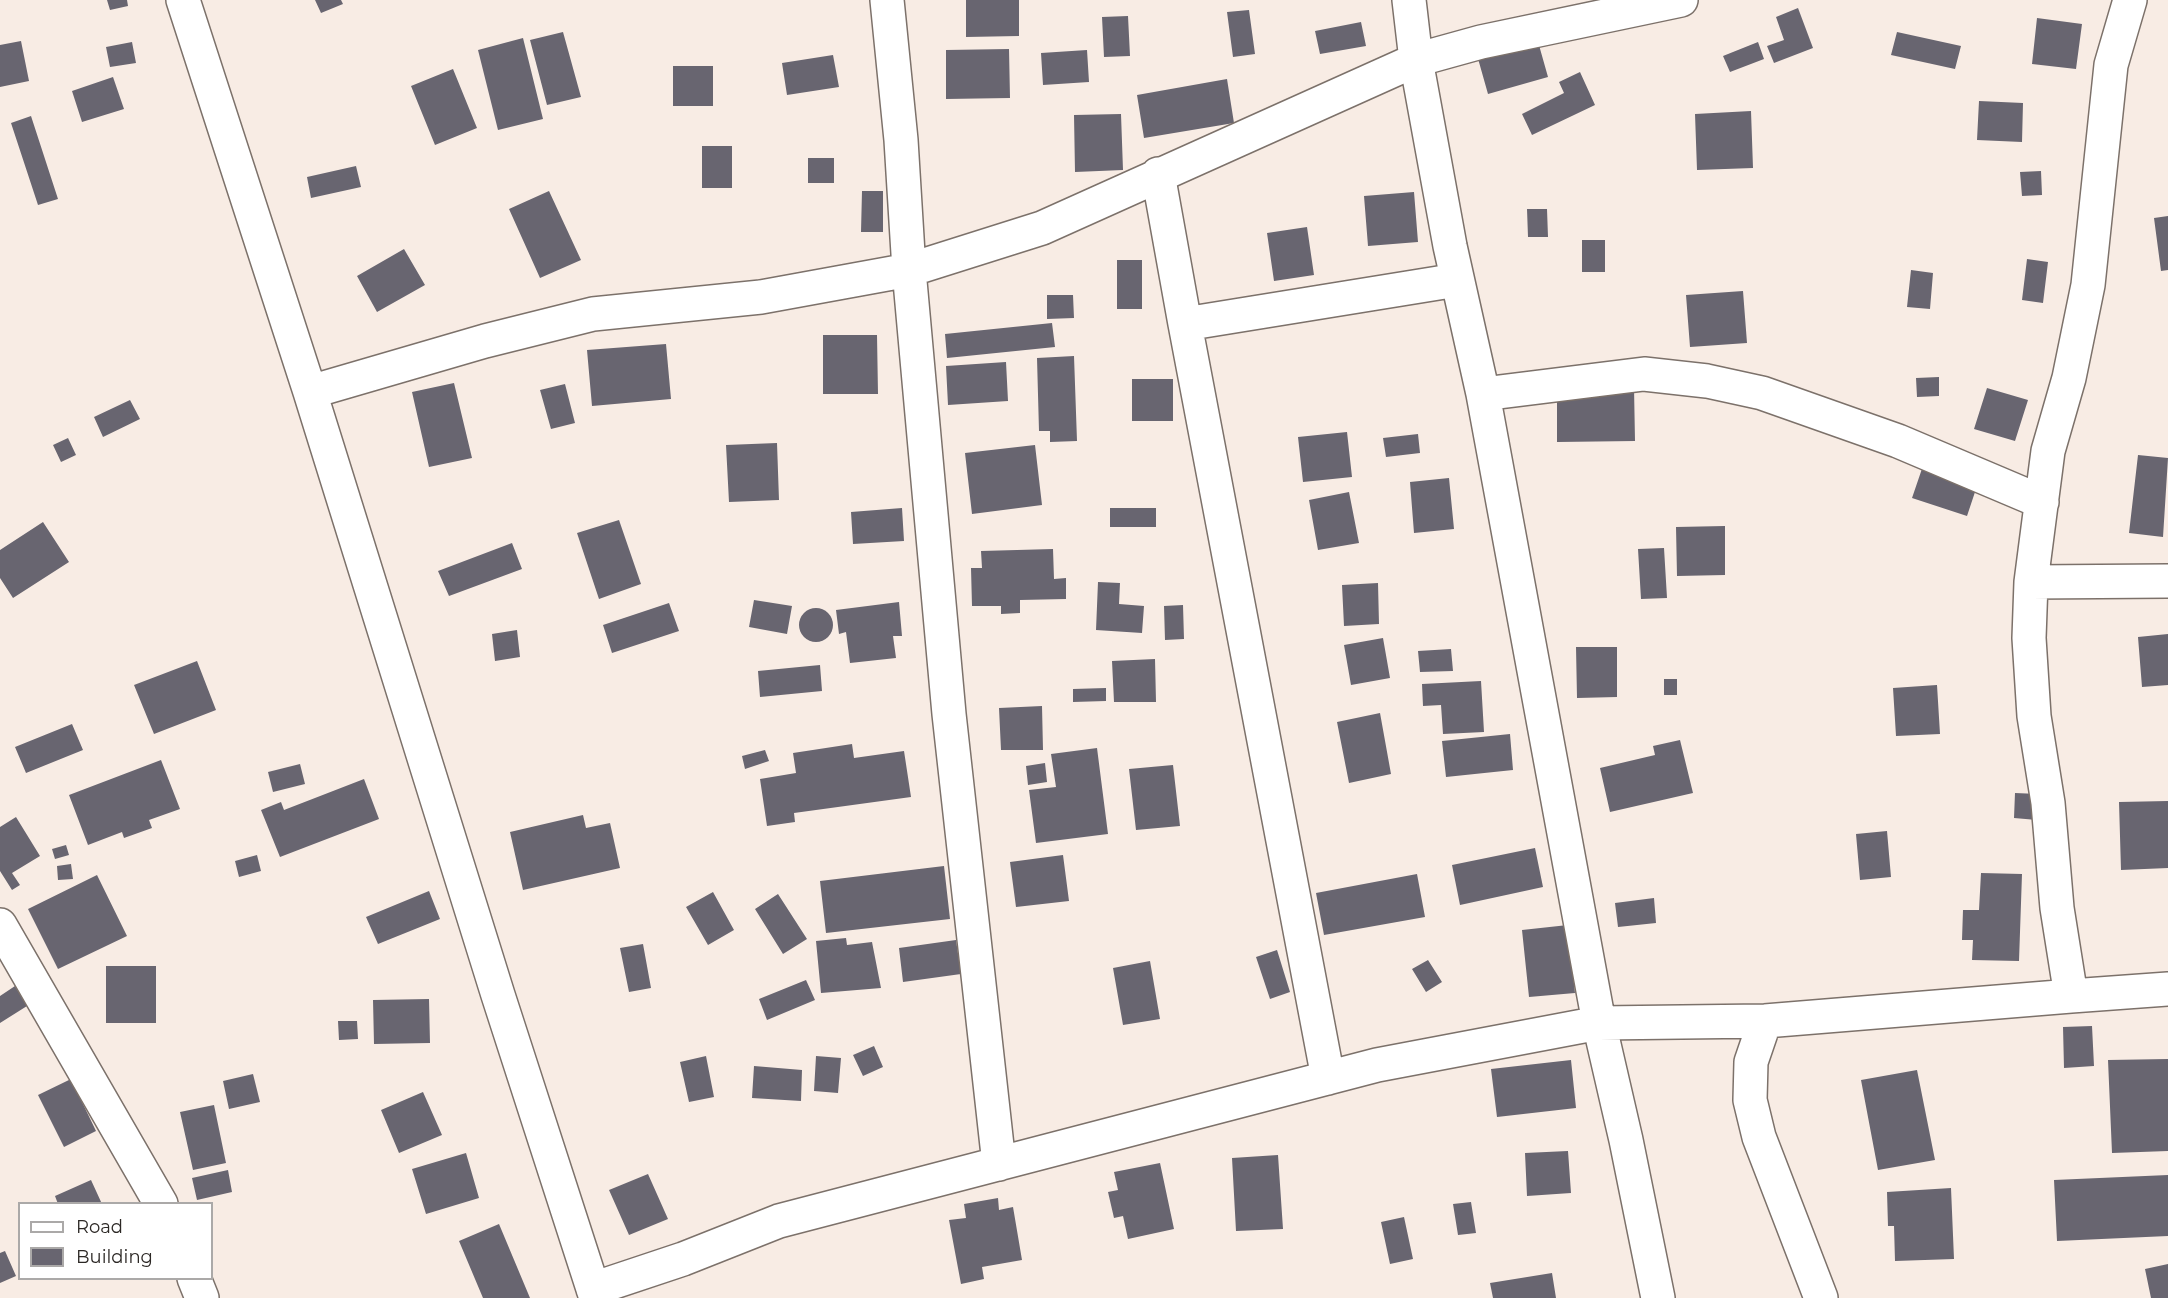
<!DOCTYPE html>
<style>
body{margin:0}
#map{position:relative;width:2168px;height:1298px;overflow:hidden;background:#f8ece4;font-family:Montserrat,sans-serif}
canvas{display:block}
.legend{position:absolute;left:18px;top:1202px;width:195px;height:78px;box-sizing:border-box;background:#fff;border:2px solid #aba9a8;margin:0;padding:8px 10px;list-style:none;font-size:18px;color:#2c2825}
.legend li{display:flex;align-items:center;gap:12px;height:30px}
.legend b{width:30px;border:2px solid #aba9a8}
</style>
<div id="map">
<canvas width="2168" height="1298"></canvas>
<ul class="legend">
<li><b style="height:8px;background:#fff"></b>Road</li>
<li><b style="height:16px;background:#686570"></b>Building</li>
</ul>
</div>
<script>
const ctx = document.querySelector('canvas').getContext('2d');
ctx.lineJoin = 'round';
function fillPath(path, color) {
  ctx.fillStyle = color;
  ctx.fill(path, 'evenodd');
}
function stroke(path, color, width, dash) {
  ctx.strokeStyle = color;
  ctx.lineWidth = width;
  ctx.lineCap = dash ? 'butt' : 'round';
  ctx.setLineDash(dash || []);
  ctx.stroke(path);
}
fillPath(new Path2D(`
 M107 0H127L128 6 110 10Z
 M315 0H341L343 4 321 13Z
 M966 0H1019V36L966 37Z
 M1798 8 1813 48 1774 63 1767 46 1784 40 1776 17Z
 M1249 10 1255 54 1233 57 1227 12Z
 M1128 16 1130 56 1104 57 1102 17Z
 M2037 18 2082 24 2076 69 2032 64Z
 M1361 22 1366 46 1320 54 1315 31Z
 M1535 31 1548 77 1488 94 1475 48Z
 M563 32 581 97 547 105 530 40Z
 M1897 32 1961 46 1955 69 1891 55Z
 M523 38 543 119 498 130 478 50Z
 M21 41 29 81 0 87V45Z
 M132 42 136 63 110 67 106 47Z
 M1758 42 1764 59 1730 72 1723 56Z
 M1009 49 1010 98 946 99V50Z
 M1087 50 1089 82 1043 85 1041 53Z
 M833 55 839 87 787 95 782 63Z
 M673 66H713V106H673Z
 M453 69 477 128 435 145 411 86Z
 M1580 72 1595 105 1532 135 1522 114 1564 93 1559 82Z
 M113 77 124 109 82 122 72 91Z
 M1227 79 1234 123 1144 138 1137 95Z
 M1979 101 2023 103 2022 142 1977 140Z
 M1751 111 1753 168 1697 170 1695 114Z
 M1121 114 1123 170 1075 172 1074 115Z
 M31 116 58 199 38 205 11 123Z
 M702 146H732V188H702Z
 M808 158H834V183H808Z
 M356 166 361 187 311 198 307 177Z
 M2041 171 2042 195 2022 196 2020 172Z
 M549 191 581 260 540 278 509 209Z
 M862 191H883V232H861Z
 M1414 192 1418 242 1368 246 1364 196Z
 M1527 209H1547L1548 237H1528Z
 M2168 216V270L2161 271 2154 218Z
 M1307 227 1314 275 1274 281 1267 233Z
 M1582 240H1605V272H1582Z
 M404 249 425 285 377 312 357 276Z
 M2027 259 2048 262 2043 303 2022 300Z
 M1117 260H1142V309H1117Z
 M1911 270 1933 273 1930 309 1907 307Z
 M1743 291 1747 343 1690 347 1686 295Z
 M1047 295H1073L1074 318 1047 319Z
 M1052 323 1055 347 947 358 945 334Z
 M823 335H877L878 394H823Z
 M666 344 671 399 592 406 587 350Z
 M1074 356 1077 441 1050 442V431H1039L1037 358Z
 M1006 362 1008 401 948 405 946 366Z
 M1939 377V396L1917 397 1916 378Z
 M1132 379H1173V421H1132Z
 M454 383 472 458 429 467 412 392Z
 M565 384 575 423 551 429 540 390Z
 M1634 387 1635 441 1557 442V388Z
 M1987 388 2028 400 2015 441 1974 429Z
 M130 400 140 419 103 437 94 417Z
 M1347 432 1352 477 1303 482 1298 437Z
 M1418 434 1420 453 1386 457 1383 438Z
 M68 438 76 455 61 462 53 445Z
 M777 443 779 500 729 502 726 445Z
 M1035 445 1042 505 972 514 965 453Z
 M2138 455 2168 458 2163 537 2129 533Z
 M1926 457 1981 474 1967 516 1912 498Z
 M1449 478 1454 529 1414 533 1410 482Z
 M1349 492 1359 543 1318 550 1309 500Z
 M902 508 904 541 853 544 851 512Z
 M1110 508H1156V527H1110Z
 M619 520 641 584 599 599 577 533Z
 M43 522 69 562 13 598 0 578V550Z
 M1725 526V575L1677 576 1676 527Z
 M512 543 522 569 449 596 438 571Z
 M1664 548 1667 598 1641 599 1638 549Z
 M1053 549 1054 579 1066 578V599L1020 600V613L1001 614V606H972L971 568H982L981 551Z
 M1098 582 1120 583 1119 604 1144 606 1142 633 1096 630Z
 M1378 583 1379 624 1344 626 1342 585Z
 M754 600 792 606 787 634 749 627Z
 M899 602 902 636H893L896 658 850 663 846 632 839 634 836 610Z
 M669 603 679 631 612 653 603 625Z
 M1183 605 1184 639 1165 640 1164 606Z
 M799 625a17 17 0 1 1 34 0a17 17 0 1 1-34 0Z
 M517 630 520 657 495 661 492 634Z
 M2168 634V685L2142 687 2138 637Z
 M1383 638 1390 678 1351 685 1344 645Z
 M1576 647H1617V697L1577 698Z
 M1451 649 1453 671 1420 672 1418 651Z
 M1155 659 1156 702H1114L1112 661Z
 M197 661 216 710 154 734 134 685Z
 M820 665 822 691 760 697 758 671Z
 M1664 679H1677V695H1664Z
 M1481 681 1484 732 1443 734 1441 705 1423 706 1422 684Z
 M1937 685 1940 734 1896 736 1893 688Z
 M1106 688V701L1073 702V689Z
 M1042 706 1043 750H1001L999 708Z
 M1380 713 1391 774 1349 783 1337 722Z
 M72 724 83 750 26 773 15 747Z
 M1510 734 1513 770 1446 777 1442 741Z
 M1680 740 1693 793 1610 812 1600 768 1655 755 1653 746Z
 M852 744 854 758 904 751 911 797 794 813 795 822 767 826 760 779 796 773 793 753Z
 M1097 748 1108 834 1036 843 1029 790 1056 787 1051 754Z
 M765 750 769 761 745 769 742 756Z
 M161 760 180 809 149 820 152 828 124 838 122 832 88 845 69 795Z
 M1045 763 1047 782 1028 785 1026 766Z
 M300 764 305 784 273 792 268 772Z
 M1173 765 1180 826 1136 830 1129 769Z
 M364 779 379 819 280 857 261 810 281 802 284 810Z
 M2015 793 2038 794 2037 820 2014 818Z
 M2168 801V868L2121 870 2119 802Z
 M583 815 586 828 610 823 620 868 523 890 510 832Z
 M16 817 40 856 12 873 20 885 12 890 0 871V827Z
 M1887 831 1891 877 1860 880 1856 834Z
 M66 845 69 855 55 859 52 849Z
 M1535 848 1543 887 1460 905 1452 865Z
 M257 855 261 871 239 877 235 861Z
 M1063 855 1069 901 1016 907 1010 862Z
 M71 864 73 879 58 880 57 866Z
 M944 866 950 919 826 933 820 881Z
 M1981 873 2022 874 2019 961 1972 960 1973 940H1962L1963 910H1979Z
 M1417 874 1425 917 1324 935 1316 893Z
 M97 875 127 936 58 969 28 909Z
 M429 891 440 919 378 944 366 917Z
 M713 892 734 930 708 945 686 907Z
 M778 894 807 939 783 954 755 909Z
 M1654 898 1656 923 1618 927 1615 903Z
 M1568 925 1575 993 1529 997 1522 930Z
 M846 938 847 945 872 942 881 988 821 993 816 941Z
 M956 940 961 974 903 982 899 948Z
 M643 944 651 988 629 992 620 948Z
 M1277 950 1290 992 1270 999 1256 957Z
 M1428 960 1442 982 1426 992 1412 969Z
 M1150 961 1160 1019 1123 1025 1113 968Z
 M106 966H156V1023H106Z
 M806 980 815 1000 767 1020 759 999Z
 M15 986 27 1006 0 1023V996Z
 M429 999 430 1043 374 1044 373 1000Z
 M338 1021H357L358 1039 339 1040Z
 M2092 1026 2094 1066 2064 1068 2063 1027Z
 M874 1046 883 1067 863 1076 853 1055Z
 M706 1056 714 1097 689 1102 680 1062Z
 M816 1056 841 1058 838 1093 814 1091Z
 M2168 1059V1151L2112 1153 2108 1060Z
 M1571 1060 1576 1108 1497 1117 1491 1069Z
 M754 1066 802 1070 801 1101 752 1098Z
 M1917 1070 1935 1160 1878 1170 1861 1080Z
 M253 1074 260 1102 229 1109 223 1081Z
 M71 1079 96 1131 64 1147 38 1095Z
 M423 1092 442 1135 399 1153 381 1110Z
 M214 1105 226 1163 193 1170 180 1112Z
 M1568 1151 1571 1193 1527 1196 1525 1153Z
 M466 1153 479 1198 426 1214 412 1169Z
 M1278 1155 1283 1229 1236 1231 1232 1158Z
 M1160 1163 1174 1229 1128 1239 1123 1216 1114 1218 1108 1192 1118 1190 1114 1172Z
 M228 1170 232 1192 197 1200 192 1178Z
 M648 1174 668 1219 629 1235 609 1190Z
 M2168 1175V1236L2057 1241 2054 1180Z
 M91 1180 102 1204H58L55 1196Z
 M1951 1188 1954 1259 1895 1261 1894 1226H1888L1887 1192Z
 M998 1198 999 1210 1013 1207 1022 1260 982 1267 984 1279 961 1284 949 1220 966 1218 964 1204Z
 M1471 1202 1476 1233 1458 1235 1453 1204Z
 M1404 1217 1413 1259 1390 1264 1381 1222Z
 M499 1224 530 1298H483L459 1241Z
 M5 1251 16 1276 0 1283V1253Z
 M2168 1264V1298H2151L2145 1269Z
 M1552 1273 1556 1298H1493L1490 1283Z`), '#686570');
const minor = new Path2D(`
 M183 0 310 392 498 995 596 1298
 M887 0 901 140 909 270 949 714 999 1164
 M1409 0 1416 60 1450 246 1483 394 1599 1023 1765 1021 2071 996 2057 908 2048 803 2034 716 2029 638 2031 582 2048 451 2069 378 2088 285 2111 65 2130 0
 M1158 174 1185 324
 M310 392 485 341 593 314 761 297 909 270 1042 228 1416 60 1481 42 1681 0
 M1483 394 1644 374 1707 381 1762 393 1898 441 2042 502
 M2031 582 2168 581
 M0 925 161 1204
 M2071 996 2168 989
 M1765 1021 1751 1062 1750 1100 1759 1137 1821 1298
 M1328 1078 1185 324 1457 280
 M194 1278 202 1298
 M593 1289 683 1259 779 1221 1377 1065 1599 1023 1626 1140 1658 1298`);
stroke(minor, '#7c716a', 36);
stroke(minor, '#fff', 33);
</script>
